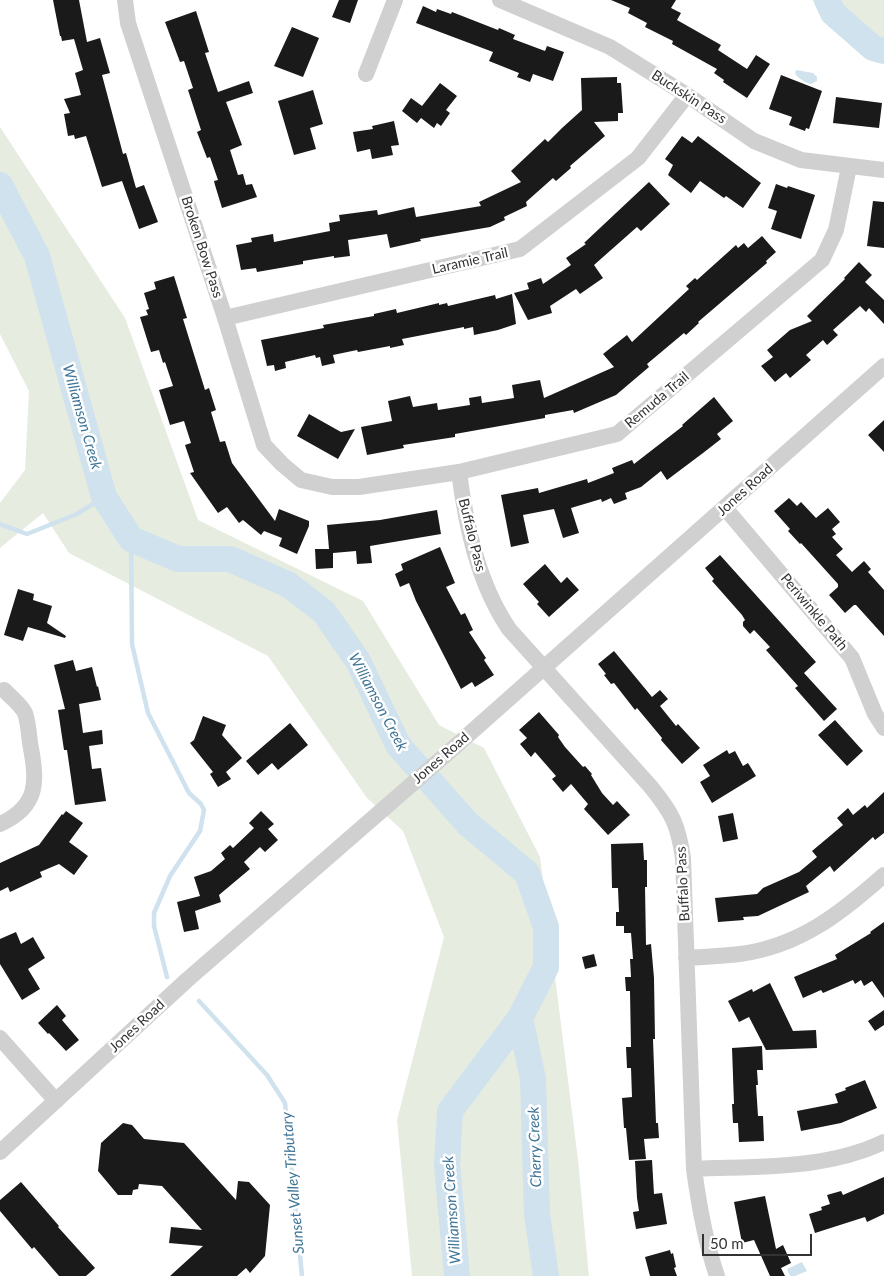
<!DOCTYPE html>
<style>
body{margin:0}
#map{position:relative;width:884px;height:1276px;overflow:hidden;background:#fff;font-family:Lato,sans-serif}
canvas{display:block}
.scale{position:absolute;left:702px;top:1234px;width:110px;height:22px;box-sizing:border-box;border:2px solid #333;border-top:0;padding-left:6px;font-size:15px;line-height:18px;white-space:nowrap;color:#333;-webkit-text-stroke:4px #fff;paint-order:stroke}
</style>
<div id="map">
<canvas width="884" height="1276"></canvas>
<div class="scale">50 m</div>
</div>
<script>
const ctx = document.querySelector('canvas').getContext('2d');
ctx.lineJoin = 'round';
function fillPath(path, color) {
  ctx.fillStyle = color;
  ctx.fill(path, 'evenodd');
}
function stroke(path, color, width, dash) {
  ctx.strokeStyle = color;
  ctx.lineWidth = width;
  ctx.lineCap = dash ? 'butt' : 'round';
  ctx.setLineDash(dash || []);
  ctx.stroke(path);
}
function drawText(font, color, halo, rows, align = 'center') {
  ctx.font = font + ' Lato,sans-serif';
  ctx.lineWidth = 5;
  ctx.setLineDash([]);
  ctx.textBaseline = 'middle';
  ctx.strokeStyle = halo;
  ctx.fillStyle = color;
  for (const [text, x, y, turn = 0] of rows) {
    ctx.save();
    ctx.translate(x, y);
    ctx.rotate((+turn || 0) * Math.PI / 180);
    ctx.textAlign = isNaN(turn) ? turn : align;
    if (halo) ctx.strokeText(text, 0, 0);
    ctx.fillText(text, 0, 0);
    ctx.restore();
  }
}
fillPath(new Path2D(`
 M812 0H884V61C852 51 832 25 812 0Z
 M0 127 125 318 198 520 363 601 439 725 484 748 540 857 578 1160 589 1276H412L397 1120 444 937 403 831 367 798 268 656 69 553 43 513 0 548V503L25 470 29 391 0 334Z`), '#e6ecdf');
fillPath(new Path2D(`
 M796 70 813 73 817 77V81L811 84C806 83 796 77 795 73Z
 M802 1262 807 1271 795 1276H790L787 1269Z`), '#cfe2ee');
stroke(new Path2D(`
 M0 524 27 534 77 514 104 497
 M131 539 132 644 148 713 189 793 201 804 204 810 200 831 170 876 154 913V926L167 977
 M199 1001 267 1075 285 1103 302 1276`), '#cfe2ee', 4.5);
stroke(new Path2D(`
 M827 0 833 13 873 48 884 51
 M0 185 37 256 104 497 131 539 178 559H230L289 585 324 612 358 661 398 745 468 824 527 873 546 927V967L520 1018 450 1111 447 1165 457 1276
 M520 1018 533 1079 537 1214 546 1276`), '#cfe2ee', 26);
fillPath(new Path2D(`
 M53 0H79L87 42 100 38 110 73 102 75 123 154 126 153 136 188 144 185 158 222 139 229 122 181 102 187 86 136 75 139 74 135 68 136 64 114 70 113 64 99 81 95 75 73 83 70 74 39 62 41 61 36H60Z
 M339 0H358L350 23 332 17Z
 M611 0H676L671 8 681 13 677 20 721 45 718 50 747 69 756 55 770 64 747 98 723 82 724 80 714 73 717 69 672 44 673 41 645 27 647 23 628 13 630 8Z
 M423 6 436 12 437 9 451 14 452 12 498 30 499 28 515 35 513 39 545 51 547 46 564 52 553 81 533 74 530 82 517 77 519 73 489 61 493 52 416 23Z
 M196 11 209 52 205 53 218 92 249 81 253 93 226 102 242 145 230 150 238 175 243 174 246 185 252 184 257 197 222 208 215 185 214 181 218 180 210 157 207 158 197 132 201 130 188 90 193 88 184 61 180 62 165 22Z
 M292 27 319 38 303 77 274 66Z
 M781 75 822 91 809 129 806 128 805 131 789 125 792 117 769 109Z
 M617 77V83H621L623 113H618V121L594 122 605 136 570 166 571 168 556 181 553 178 526 202 527 206 504 217 505 220 490 227 420 239 421 241 390 248 387 234 348 240 350 256 334 258V256L303 261V264L257 272 256 268 241 270 236 245 252 242 251 238 273 234 274 242 330 231 329 223 340 221 339 215 377 210 378 215 414 207 416 217 481 206 479 202 521 182 511 171 545 139 548 142 562 128 582 110 581 78Z
 M440 83 457 96 446 110 450 113 441 126 437 123 434 128 421 118 417 123 402 111 411 98 422 106Z
 M313 90 323 124 310 128 316 149 294 155 278 101Z
 M836 97 882 103 879 128 833 123Z
 M394 121 399 145 391 146 393 155 372 159 370 149 357 152 353 132 373 129 372 126Z
 M682 136 692 143 698 136 761 183 743 208 726 196 724 198 700 181 691 193 668 175 673 165 665 159Z
 M649 182 670 204 641 231 637 227 594 265 603 278 580 294 576 289 550 306 552 313 528 320 514 293 529 289 527 283 541 278 543 284 571 265 566 258 586 244 584 243Z
 M776 184 787 188 788 186 815 195 801 239 771 229 777 211 768 208Z
 M873 201 884 202V248L867 246Z
 M762 236 776 252 766 261 767 263 698 322 699 323 686 335 684 333 647 364 649 367 616 395 574 413 573 410 545 415V418L455 434V437L403 445 404 448 367 455 361 427 392 421 388 401 410 396 413 407 437 403 438 410 470 405 469 398 481 396 482 403 514 398 512 385 540 380 544 398 614 367 603 354 627 335 632 342 689 289 686 286 695 278 697 280 736 245 738 248 744 243 748 248Z
 M859 262 872 275 865 282 884 300V324L869 308 866 312 860 306 833 330 838 335 827 345 823 340 806 355 811 360 790 378 786 373 775 382 761 366 773 357 767 350 790 330 812 321 807 316 845 279 844 278Z
 M174 276 187 318 183 319 201 377 205 390 209 388 216 410 211 412 220 442 225 441 232 463 275 521 279 509 309 521V526L297 554 279 546 282 538 264 531 261 535 243 520 239 523 227 507 218 513 190 473 194 472 185 445 191 443 184 421 170 425 159 390 173 386 165 362 163 363 159 350 151 352 140 317 148 315 146 310 149 309 144 293 156 289 154 282Z
 M512 294 516 324 498 330 474 335 473 327 464 329V327L402 339 404 345 390 348V346L358 352 357 350 333 355 335 363 322 366 320 357 316 358 315 355 285 362 286 368 275 371 274 365 267 366 261 340 324 328 323 325 374 316V314L396 309 397 313 439 303V305L447 303 448 306 495 295 496 299Z
 M714 397 733 421 717 434 721 439 703 453 667 480 661 471 641 487 625 493 627 499 614 504 611 498 602 502 601 499 571 508 579 533 563 538 554 509 523 515 529 543 511 547 501 495 538 488 539 493 587 479 588 483 614 473 612 468 632 460 634 464 683 426 682 425Z
 M309 414 341 432 355 429 338 459 297 436Z
 M884 420V452L868 435Z
 M789 498 797 506 801 502 816 518 828 508 840 522 832 529 836 534 832 537 843 549 836 555 852 572 864 561 871 569 868 572 884 590V636L856 605H854L845 613 829 595 838 587V584L801 543 800 544 788 531 790 529 774 511Z
 M437 510 441 534 370 546 372 563 357 564 356 551 333 553V568L316 569 315 549H329L327 525 380 520Z
 M440 547 455 583 446 587 461 615 465 613 473 630 469 632 486 658 484 660 494 675 475 687 472 682 461 689 416 601 409 583 400 587 395 574 403 570 401 564Z
 M720 555 816 662 804 673 837 709 824 721 795 688 798 686 766 650 770 647 754 630 750 634 743 626V622L745 620 742 615 712 581 714 579 705 568Z
 M545 564 561 583 567 577 579 590 549 617 537 604 539 602 523 584Z
 M18 589 34 594 33 600 52 606 47 623 66 636 65 638 28 627 23 641 4 635Z
 M614 651 652 697 660 690 668 699 660 706 676 726 678 724 700 748 682 764 661 740 662 738 637 708 635 710 614 683 611 684 604 675 606 674 598 664Z
 M73 660 76 671 92 667 97 687 98 686 101 700 79 704 83 733 102 730 103 744 89 746 92 769 101 768 106 801 75 805 67 750H64L58 710 65 709 54 665Z
 M539 712 559 735 558 737 565 747 583 767 585 766 592 774 591 775 602 793 613 805 617 801 630 815 608 835 584 809 588 804 571 784 563 792 552 779 556 776 535 752 531 757 520 744 527 738 519 730Z
 M203 716 226 725 222 735 242 758 226 772 231 779 218 787 210 774 213 772 190 743 194 740Z
 M835 720 863 751 847 766 818 735Z
 M290 723 308 745 278 770 272 763 258 775 246 761Z
 M727 750 729 754 735 751 743 766 748 763 756 776 712 803 700 782 710 776 703 765Z
 M884 792V833L875 840 873 837 834 872 830 866 806 886 809 892 758 916 743 917 744 920 718 922 715 898 757 894 763 888 799 872 817 857 812 851 843 825 837 818 848 808 853 815 865 805 867 808Z
 M66 811 83 823 69 842 88 856 74 875 59 864 40 872 42 877 10 892 8 887 0 891V863L39 845 62 814 63 815Z
 M261 811 274 824 268 829 278 840 265 852 260 847 244 862 250 869 219 895 221 902 195 911 199 929 184 932 177 902 200 896 194 877 211 871 225 859 221 853 230 845 233 848 254 828 249 823Z
 M733 813 738 839 723 842 718 816Z
 M643 843 644 860H647V887H645L646 945 651 944 654 978 655 1039H653L656 1123H658L659 1138 644 1139 646 1159 629 1160 626 1128H624L622 1098 632 1097 631 1068H627L626 1047H631L630 991H626L625 977H631L630 959H633L631 933H624V926H616V912H619L618 888H612L611 844Z
 M884 922V998L872 981 864 986 861 980 855 984 853 980 823 993 821 990 803 998 794 977 837 959 835 955 871 933 870 932Z
 M16 932 21 944 33 937 45 958 28 969 40 989 22 1000 0 964V939Z
 M594 954 597 966 585 969 582 957Z
 M770 983 793 1031 816 1030 817 1048 766 1050 749 1017 739 1022 728 1001 752 989 753 992Z
 M57 1005 66 1016 62 1020 79 1040 66 1051 49 1033 48 1034 38 1023Z
 M884 1010V1025L875 1031 868 1021Z
 M762 1046 763 1070H757L758 1085H756L758 1116H763L764 1141 739 1142 738 1123H733L732 1104H734L732 1048Z
 M865 1080 877 1108 841 1123 801 1131 797 1111 838 1103 835 1094 846 1090 845 1088Z
 M123 1123 132 1125 144 1139 184 1143 236 1200 238 1181 249 1182 270 1205 265 1256 250 1273 246 1268 237 1276H170L203 1246 169 1243 171 1227 202 1230 162 1186 139 1184 138 1189 133 1190 132 1195H118L98 1171 101 1143Z
 M652 1160 654 1194 662 1193 667 1224 636 1229 633 1212 639 1211 637 1198 635 1161Z
 M884 1177V1214L867 1222 865 1217 815 1233 809 1214 822 1210 821 1207 830 1204 827 1195 841 1191 843 1195Z
 M21 1182 59 1226 58 1227 95 1268 86 1276H59L34 1247 32 1249 0 1211V1200Z
 M765 1196 776 1249 783 1245 791 1263 781 1268 785 1276H770L754 1240 742 1243 734 1202Z
 M670 1250 671 1254 673 1253 676 1267 674 1268 677 1276H650L645 1257Z`), '#1a1a1a');
stroke(new Path2D(`
 M125 0 128 23 225 318 264 445 282 464 301 480 332 487H359L459 472 617 434 822 260 836 230 849 167
 M500 0 610 47 687 95 754 141 801 160 884 170
 M366 74 395 0
 M225 318 520 249 638 158 687 95
 M459 472C466 526 478 583 509 629L651 787C672 813 678 824 683 858L694 1169C699 1206 705 1241 717 1276
 M725 508 852 658 875 714 884 728
 M0 824C40 806 37 780 30 743 29 734 28 721 25 713 21 705 10 696 4 690
 M686 958C704 957 722 956 740 954 800 946 841 913 884 875
 M0 1038 56 1101
 M0 1152 187 980 450 751 884 366
 M694 1169C757 1166 826 1170 884 1142`), '#d0d0d0', 16);
drawText('14px', '#333', '#fff', [
 ["Buckskin Pass",689,97,33],
 ["Broken Bow Pass",202,247,72],
 ["Laramie Trail",470,261,-13],
 ["Remuda Trail",657,400,-40],
 ["Jones Road",745,490,-42],
 ["Buffalo Pass",472,535,76],
 ["Periwinkle Path",814,612,50],
 ["Jones Road",441,758,-41],
 ["Buffalo Pass",683,884,-93],
 ["Jones Road",137,1026,-43]
]);
drawText('italic 15px', '#3f7597', '#fff', [
 ["Williamson Creek",82,417,74],
 ["Williamson Creek",378,702,62],
 ["Cherry Creek",535,1147,-92],
 ["Sunset Valley Tributary",293,1183,-95],
 ["Williamson Creek",452,1210,-94]
]);
</script>
